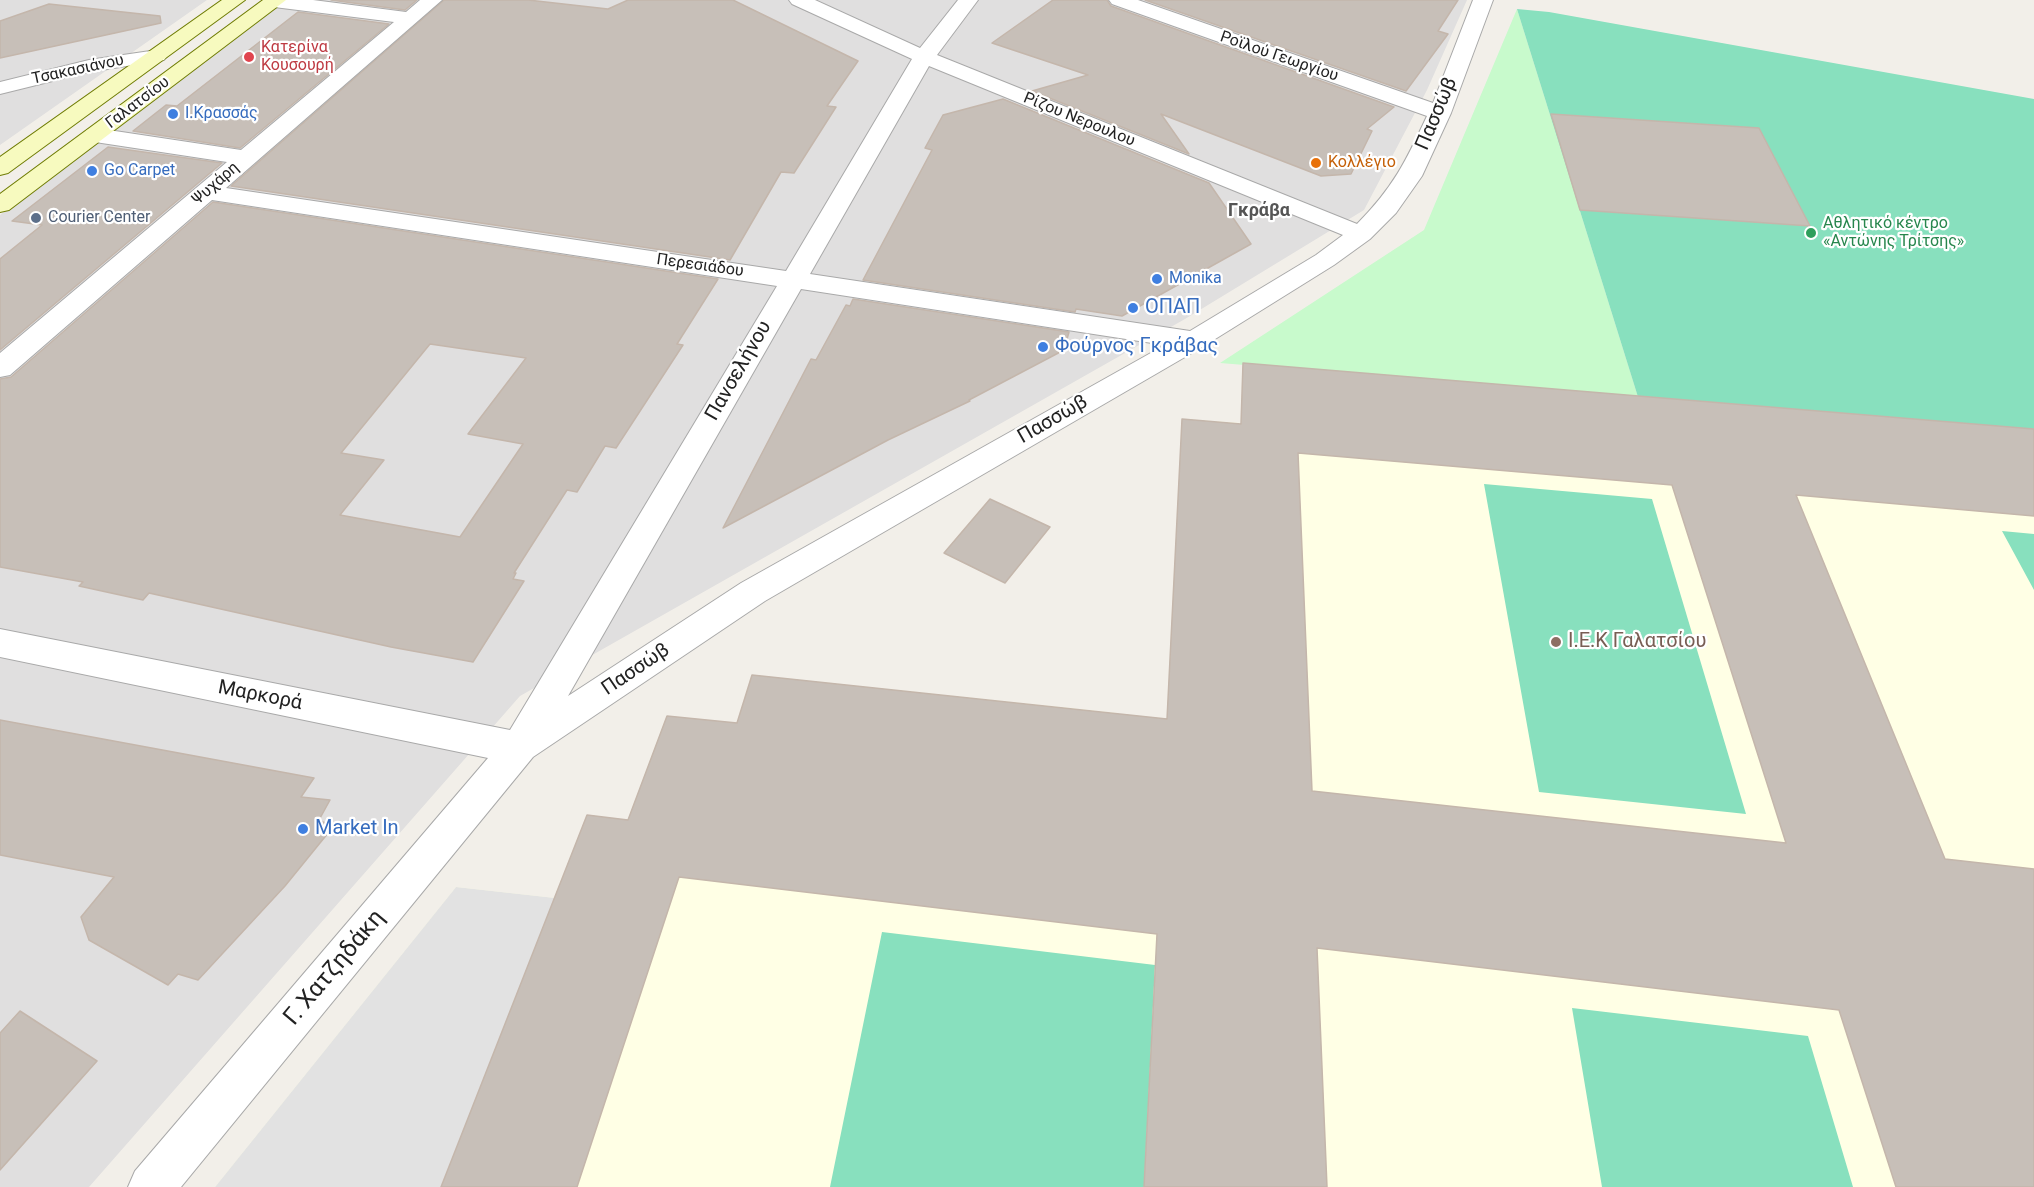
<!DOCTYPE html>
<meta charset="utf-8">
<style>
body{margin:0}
canvas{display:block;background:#f2efe9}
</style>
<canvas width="2034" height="1187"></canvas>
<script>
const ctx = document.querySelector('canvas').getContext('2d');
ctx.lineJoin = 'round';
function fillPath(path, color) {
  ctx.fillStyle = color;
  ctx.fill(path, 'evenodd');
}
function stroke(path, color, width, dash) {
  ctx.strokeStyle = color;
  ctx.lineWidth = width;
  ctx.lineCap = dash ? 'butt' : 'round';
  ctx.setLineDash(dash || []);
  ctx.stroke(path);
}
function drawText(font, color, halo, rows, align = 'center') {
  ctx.font = font + ' Roboto,sans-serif';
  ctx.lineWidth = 4.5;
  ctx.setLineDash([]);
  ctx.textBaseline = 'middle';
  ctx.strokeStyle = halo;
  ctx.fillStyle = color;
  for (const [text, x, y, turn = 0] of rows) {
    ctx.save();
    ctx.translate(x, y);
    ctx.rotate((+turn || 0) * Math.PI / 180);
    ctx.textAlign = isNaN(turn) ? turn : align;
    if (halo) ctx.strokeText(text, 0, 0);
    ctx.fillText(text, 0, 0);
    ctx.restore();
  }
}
fillPath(new Path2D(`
 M0 0H207L0 145Z
 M285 0H1467L1427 90 1364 210 1185 319 520 696 89 1187H0V215Z`), '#e0dfdf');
fillPath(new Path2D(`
 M1243 363 2034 429V1187H215L456 887 555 898 587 815 628 820 667 716 737 723 752 675 1117 713 1113 763 1159 886 1182 419 1241 423Z`), '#ffffe5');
fillPath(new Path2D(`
 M1517 9 1638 397 1220 363 1424 230Z`), '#c8facc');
fillPath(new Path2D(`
 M1517 9 1549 12 2034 99V429L1638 397Z
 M1484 484 1652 499 1746 814 1539 792Z
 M2002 531 2034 534V590Z
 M882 932 1155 965 1144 1187H830Z
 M1572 1008 1808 1036 1853 1187H1602Z`), '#88e0be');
fillPath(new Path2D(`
 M456 887 555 898 441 1187H215Z`), '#e2e2e2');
const building = new Path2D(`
 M331 0H417L405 10Z
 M444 0H528L608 9 628 0H733L858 61 827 106 836 107 794 173 781 172 730 260 231 186Z
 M1053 0H1107L1111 6 1394 107 1367 129 1372 131 1351 174 1321 176 1161 114 1189 154 1032 91 1088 75 992 43Z
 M1145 0H1458L1438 31 1448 34 1406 91Z
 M49 4 160 16 161 23 0 58V21Z
 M298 12 389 24 240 148 133 131 166 105 177 106Z
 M1003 99 1209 183 1251 244 1122 316 1076 309 1075 312 863 280 932 150 925 148 943 115Z
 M1551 114 1759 128 1810 226 1580 210Z
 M108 147 222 163 0 350V259L42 225 12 221Z
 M213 202 718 279 677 344 683 345 616 448 605 446 577 492 567 490 514 573H516L513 579 524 581 473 662 391 647 149 593 143 600 79 586 83 582 0 567V379L11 377ZM430 344 526 358 468 434 523 444 460 537 340 515 384 460 341 453Z
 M853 299 1069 332 1064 350 969 400 970 401 888 440 723 528 811 359 816 360 846 305 850 306Z
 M1243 363 2034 429V516L1796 495 1945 859 2034 869V1187H1896L1839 1010 1317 948 1327 1187H1144L1157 934 679 877 577 1187H441L587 815 628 820 667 716 737 723 752 675 1167 719 1182 419 1241 424ZM1298 453 1672 485 1786 843 1312 791Z
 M990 499 1050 527 1005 583 944 553Z
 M0 720 314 778 301 797 330 800 319 820 333 827 285 886 198 980 178 974 168 985 89 940 81 917 114 877 0 855Z
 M20 1011 97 1061 0 1170V1033Z`);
fillPath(building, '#c7bfb8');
stroke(building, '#c4b6ab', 1.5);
const street = new Path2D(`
 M265 0H313L406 12 420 0H442L226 188 786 271 912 59 792 4 789 0H815L920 48 958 0H978L937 55 1357 224C1393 188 1406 161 1427 116L1112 4 1109 0H1138L1433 103 1473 0H1493L1451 113 1422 176 1396 213 1370 239 1334 265 1204 346 765 601 533 757 181 1187H128L135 1171 488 758 0 657V629L510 730 777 286 212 200 10 375 0 377V353L227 162 95 142 87 140 84 135 87 130 95 128 241 150 394 22 274 7 267 5ZM929 66 1343 235 1316 255 1190 331 810 274ZM801 289 1165 345 741 583 568 696Z
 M157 50 164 52 167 56 164 60 89 72 0 94V82L89 60Z`);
const secondary = new Path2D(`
 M222 0H245L8 173 0 175V157Z
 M263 0H286L9 210 0 212V194Z`);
stroke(street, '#a9a9a9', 2);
stroke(secondary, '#707d05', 2);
fillPath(street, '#fff');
fillPath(secondary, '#f7fabf');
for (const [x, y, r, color] of [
 [249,57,6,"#e0444e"],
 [173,114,6,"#3f7fe0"],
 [1316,163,6,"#e8710a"],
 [92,171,6,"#3f7fe0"],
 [36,218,6,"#5c6f8a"],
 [1811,233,6,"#2e9e5b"],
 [1157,279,6,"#3f7fe0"],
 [1133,308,6,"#3f7fe0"],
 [1043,347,6,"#3f7fe0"],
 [1556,642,6,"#8d6e63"],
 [303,829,6,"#3f7fe0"]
]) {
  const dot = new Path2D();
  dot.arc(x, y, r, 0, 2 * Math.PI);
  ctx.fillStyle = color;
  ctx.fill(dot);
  stroke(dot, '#fff', 2);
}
drawText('16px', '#be3a42', '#fff', [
 ["Κατερίνα",261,48],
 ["Κουσουρή",261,66]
], 'left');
drawText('16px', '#222', '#fff', [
 ["Ροϊλού Γεωργίου",1279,57,19],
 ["Τσακασιάνου",78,70,-12],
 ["Γαλατσίου",138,103,-37],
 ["Ρίζου Νερουλου",1079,120,22],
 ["Ψυχάρη",216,184,-41],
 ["Περεσιάδου",700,266,8]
]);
drawText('16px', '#366cbe', '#fff', [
 ["Ι.Κρασσάς",185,114],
 ["Go Carpet",104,171],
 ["Monika",1169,279]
], 'left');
drawText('16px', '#c56008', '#fff', [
 ["Κολλέγιο",1328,163]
], 'left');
drawText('16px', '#4e5e75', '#fff', [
 ["Courier Center",48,218]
], 'left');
drawText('16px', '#27864d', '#fff', [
 ["Αθλητικό κέντρο",1823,224],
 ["«Αντώνης Τρίτσης»",1823,242]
], 'left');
drawText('bold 18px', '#555', '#fff', [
 ["Γκράβα",1259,211]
]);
drawText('20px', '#222', '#fff', [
 ["Πασσώβ",1437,114,-67],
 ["Πανσελήνου",739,371,-60],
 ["Πασσώβ",1053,420,-30],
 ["Πασσώβ",636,670,-34],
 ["Μαρκορά",260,696,11]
]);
drawText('20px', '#366cbe', '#fff', [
 ["ΟΠΑΠ",1145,308],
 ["Φούρνος Γκράβας",1055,347],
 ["Market In",315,829]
], 'left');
drawText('20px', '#785e54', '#fff', [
 ["Ι.Ε.Κ Γαλατσίου",1568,642]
], 'left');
drawText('24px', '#222', '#fff', [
 ["Γ. Χατζηδάκη",335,968,-50]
]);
</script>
